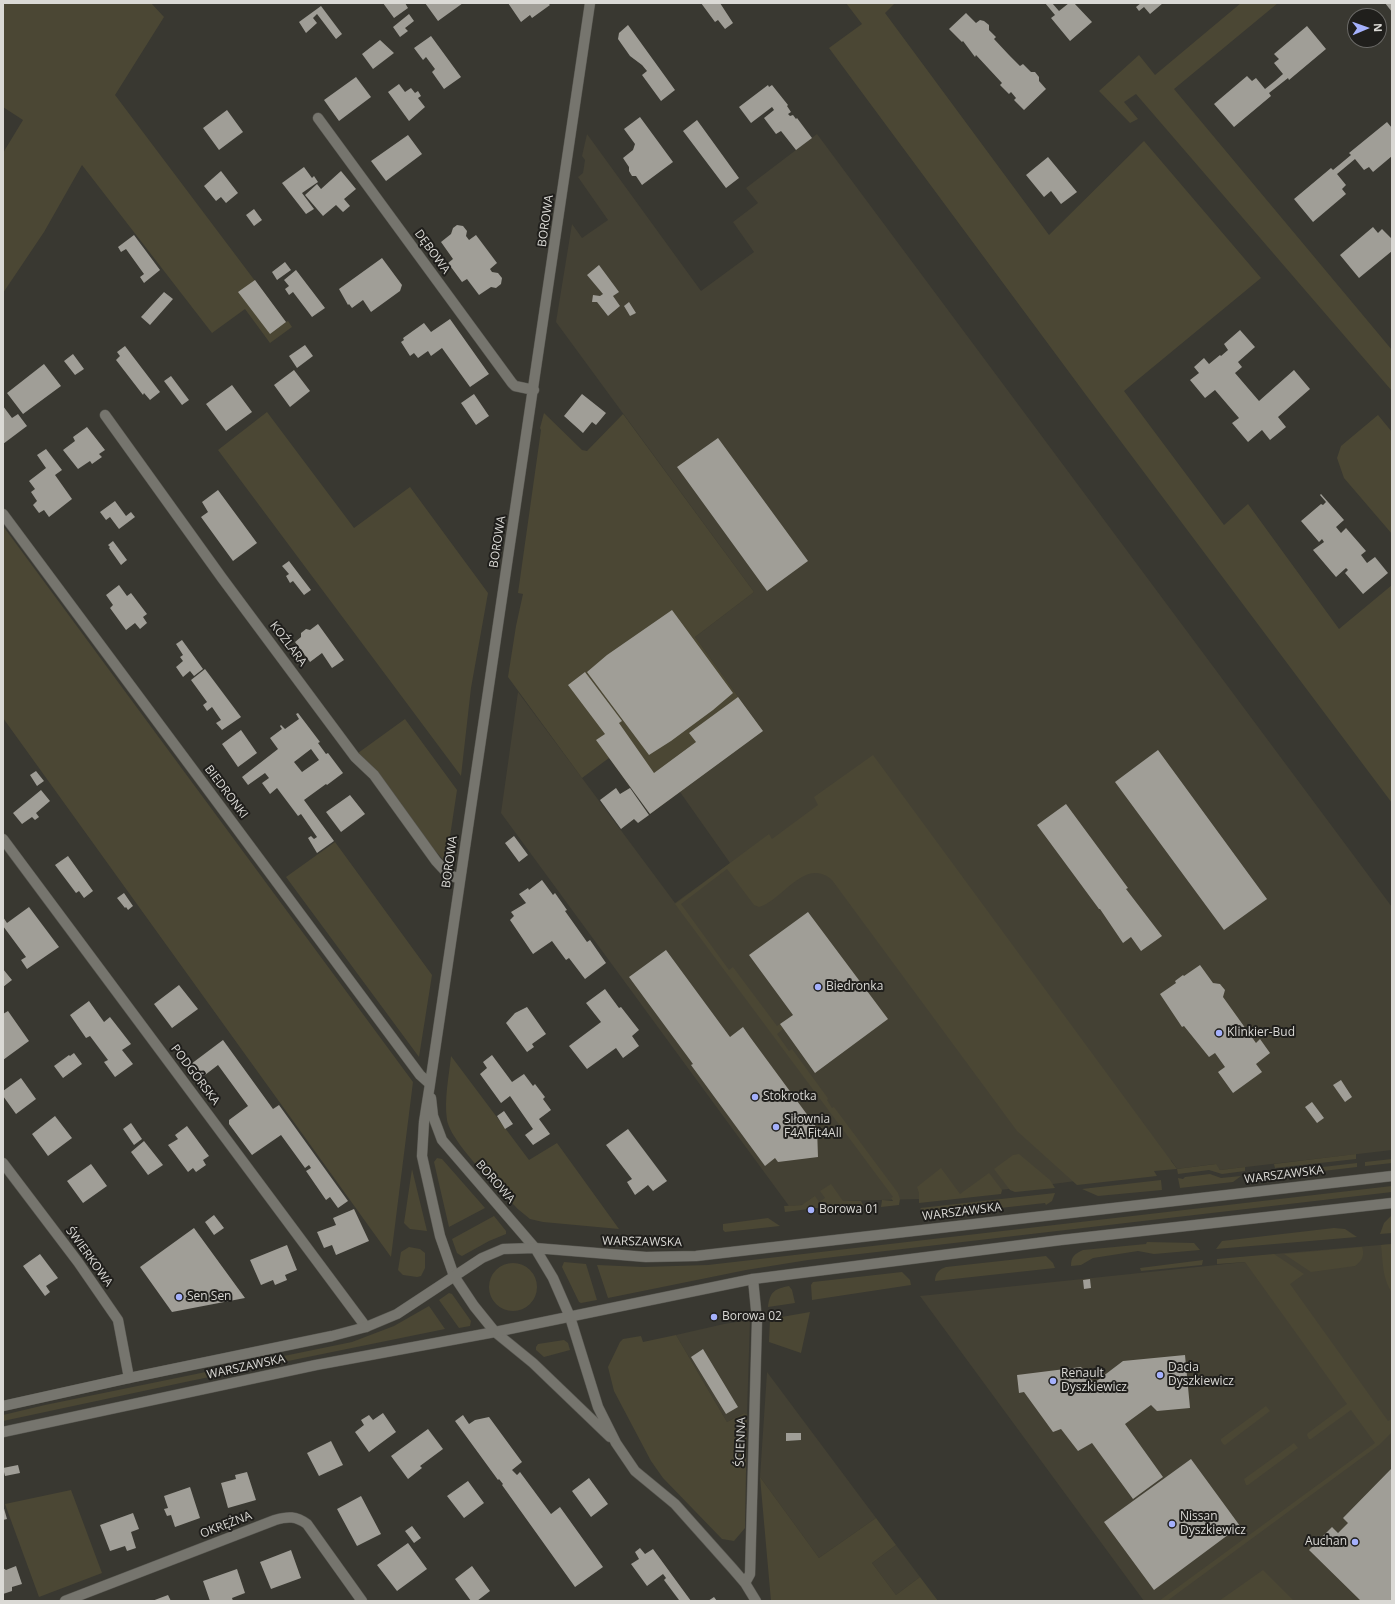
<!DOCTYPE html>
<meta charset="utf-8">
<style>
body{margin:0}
#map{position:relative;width:1395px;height:1604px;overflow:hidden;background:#393831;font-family:"Open Sans",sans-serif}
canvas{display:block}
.frame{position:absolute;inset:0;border:4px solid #dad9d5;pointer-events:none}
.north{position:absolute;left:1347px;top:8px;width:40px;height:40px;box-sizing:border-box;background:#201f1c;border:1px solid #6a6966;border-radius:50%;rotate:88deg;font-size:11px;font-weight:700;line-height:16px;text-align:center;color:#dad9d5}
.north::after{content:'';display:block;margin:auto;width:14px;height:18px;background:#a5b1fc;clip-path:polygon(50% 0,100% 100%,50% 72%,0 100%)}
</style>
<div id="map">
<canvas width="1395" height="1604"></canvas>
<div class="frame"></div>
<div class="north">N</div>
</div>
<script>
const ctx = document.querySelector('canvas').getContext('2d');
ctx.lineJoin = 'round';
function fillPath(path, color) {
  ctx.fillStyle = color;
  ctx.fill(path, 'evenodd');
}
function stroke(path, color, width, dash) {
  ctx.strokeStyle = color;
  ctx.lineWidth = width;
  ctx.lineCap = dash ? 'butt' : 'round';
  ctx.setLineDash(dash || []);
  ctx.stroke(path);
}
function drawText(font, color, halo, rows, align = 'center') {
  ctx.font = font + ' "Open Sans",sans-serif';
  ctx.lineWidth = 4;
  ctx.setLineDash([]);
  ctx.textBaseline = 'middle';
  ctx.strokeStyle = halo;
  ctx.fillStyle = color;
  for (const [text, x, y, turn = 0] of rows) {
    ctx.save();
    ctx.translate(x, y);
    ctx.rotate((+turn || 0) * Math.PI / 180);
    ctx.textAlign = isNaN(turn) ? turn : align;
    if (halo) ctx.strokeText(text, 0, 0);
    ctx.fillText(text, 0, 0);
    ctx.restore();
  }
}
fillPath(new Path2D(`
 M587 134 701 291 754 252 733 222 758 203 746 188 817 134 1392 907V1150L1220 1170 1215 1164 1177 1169 1171 1160 1091 1179 1053 1184 919 1199 843 1201 789 1206 501 813 518 692 675 903 730 863 680 792 763 731 695 637 754 592 556 322 572 224 582 238 608 220 578 177 583 173 585 160 582 156Z
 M1392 1244V1601H1144L920 1296 1245 1262 1274 1254Z
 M750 1320 747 1414 744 1413 727 1422 676 1335 724 1324Z
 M767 1372 876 1518 819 1558 760 1477Z
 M896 1545 920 1577 896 1595 872 1563Z`), '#444134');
fillPath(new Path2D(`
 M3 3H151L164 17 115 95 286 322 288 321 292 327 270 343 245 309 212 333 82 165 44 232 3 293V153L23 120 3 107Z
 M846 3H895L885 13 1049 235 1144 141 1261 278 1124 391 1224 525 1248 504 1339 629 1392 585V803L1086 395 829 48 862 24Z
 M1241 3H1278L1174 89 1392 350V391L1136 94 1124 102 1138 119 1130 123 1099 91 1139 55 1155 75Z
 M267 412 354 528 410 487 488 593 471 688 461 776 218 450Z
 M544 413 582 450 587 451 623 414 754 592 695 637 763 731 650 814 609 758 582 778 508 677 516 626 523 594 518 593 541 430 540 428Z
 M1378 415 1392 432V534L1344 478 1337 458 1341 446Z
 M3 526 413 1082 391 1257 3 718Z
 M405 719 457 790 446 863C440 856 433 848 426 840 404 811 386 777 358 753Z
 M873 755 1177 1169 1216 1164 1220 1170 1245 1167V1171L1222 1174 1209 1170 1178 1174 1177 1169 1154 1171 1157 1176 1077 1185 1017 1131 832 880C805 856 782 901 759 907L754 905 727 869 681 904 729 970 733 967 777 1026 780 1024 783 1029 777 1034 789 1051 792 1049 827 1097 828 1099 827 1100 832 1108 834 1107 898 1193 900 1199 899 1205 881 1207 882 1200 893 1201 891 1198 893 1197 675 904 769 834 772 839 818 805 814 797Z
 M335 842 432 975 419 1057 286 877Z
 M451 1056 529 1160 557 1143 619 1229 543 1222 530 1219 519 1210C501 1191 451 1143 447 1120 444 1099 449 1076 451 1056Z
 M1019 1154 1050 1180 1055 1188 1015 1192 1010 1190 994 1169 1013 1155Z
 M1356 1154V1159L1275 1168 1274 1164Z
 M437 1158 442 1159 485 1208 449 1227 434 1162Z
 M1392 1159V1163L1365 1166V1162Z
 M1357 1163V1167L1289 1175 1280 1172Z
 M941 1168 960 1194 989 1173 1002 1190 1001 1194 919 1203V1193L917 1187Z
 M412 1169 427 1231 410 1229 404 1223Z
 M1210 1174 1221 1178 1241 1176 1233 1182 1180 1188 1178 1178 1183 1179 1185 1177Z
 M1161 1180 1162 1190 1098 1196 1082 1189Z
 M831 1184 843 1201H861L863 1205H841L785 1212 784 1206 802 1205 815 1196 819 1202 825 1198 820 1191Z
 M1392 1186V1192L808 1260 746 1270 608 1298 597 1265 643 1267 708 1265Z
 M1055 1193 1052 1201 1046 1205 1045 1203 929 1216 920 1208Z
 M1392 1215V1233L1380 1234 1384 1223Z
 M494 1216 506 1231V1234L489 1241 462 1256 460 1255 457 1253 452 1239Z
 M768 1218 780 1226 725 1232 723 1230V1224Z
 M1334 1228 1345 1229 1357 1237 1216 1249 1222 1241Z
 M1147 1242 1194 1243 1200 1250 1154 1254 1138 1251 1093 1258 1081 1265 1071 1266C1071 1257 1074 1254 1083 1250L1146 1244Z
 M1392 1244V1293C1382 1278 1383 1262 1381 1245Z
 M409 1247 420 1249 425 1253V1268L421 1276 417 1277 403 1275 398 1270 401 1252Z
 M1362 1247C1365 1255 1362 1261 1355 1266L1311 1272 1284 1254Z
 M1274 1254 1304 1274 1290 1284 1388 1421 1392 1419V1432L1379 1445 1167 1601H1159L1375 1443 1351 1410 1311 1439H1309L1307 1435 1308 1433 1347 1404 1245 1262 1217 1264V1259Z
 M1046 1256 1053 1263 1055 1268 935 1281C935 1274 939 1269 946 1267Z
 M1203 1260 1202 1265 1141 1271 1140 1268Z
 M564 1262 586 1264 597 1300 581 1303 579 1302 562 1267Z
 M489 1287a24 24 0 1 1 48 0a24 24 0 1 1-48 0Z
 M902 1272 910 1280 911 1285 812 1300 811 1285 813 1282Z
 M789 1286 792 1290 795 1303 768 1307C770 1291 775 1289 789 1286Z
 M449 1293 452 1294 471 1321 470 1326 459 1328 439 1300Z
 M429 1306 445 1329 190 1381 3 1421V1415L45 1405 352 1342 394 1326Z
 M810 1312 801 1353 769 1342 770 1319Z
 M676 1335 727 1422 744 1413 747 1414 745 1528 734 1541 722 1539 663 1478 651 1461 614 1391 608 1367 620 1342 623 1339 641 1336 643 1342Z
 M564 1340 568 1343 570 1350 544 1357 536 1350V1347L538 1344Z
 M1266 1406 1270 1411 1225 1445 1223 1444 1221 1441V1439Z
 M1294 1443 1298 1448 1248 1485H1246L1244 1479Z
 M760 1477 819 1558 876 1518 896 1545 872 1563 896 1595 920 1577 938 1601H771Z
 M71 1490 102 1573 39 1597 5 1504Z
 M1263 1570 1294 1601H1219Z`), '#4b4734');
fillPath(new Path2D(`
 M383 3H405L408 8 394 18Z
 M425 3H463L438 21Z
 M508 3H548L550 5 532 18 530 15 521 22Z
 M701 3H720L733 23 725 29 718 20 715 22Z
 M1045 3H1052L1059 11 1069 3H1074L1092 22 1070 41 1051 18 1055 15Z
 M1141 3H1163L1150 14 1144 7 1139 11 1136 7Z
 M1385 3H1392V12Z
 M321 6 342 34 336 39 317 14 313 18 317 23 306 33 299 22Z
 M966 13 976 23 980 20 984 21 989 25V30L996 37 994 39 1009 55 1020 66 1023 64 1031 72H1035L1039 77V81L1046 89 1024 110 1014 100 1016 98 1011 92 1009 94 1000 85 1002 83 976 55 975 57 963 41 962 42 949 29Z
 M409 14 414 21 405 28 408 31 400 37 393 27Z
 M628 25 675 90 661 101 642 75 647 71 642 65 630 56 618 39 619 33Z
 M1307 26 1326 49 1289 80 1288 78 1269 93 1271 96 1234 127 1214 104 1247 76 1252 81 1256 78 1265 89 1275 81 1283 74 1274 63 1279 59 1274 54Z
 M431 36 461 77 444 89 432 72 435 69 426 57 423 60 414 48Z
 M380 40 394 53 373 69 362 54Z
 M356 77 371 97 339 121 324 100Z
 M399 84 405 92 411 88 415 93 418 91 421 96 418 98 425 107 409 121 388 92Z
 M768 85 769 87 772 85 788 105 787 106 791 112 788 114 790 116 793 115 796 119 797 118 812 138 796 150 781 131 776 134 764 118 774 110 772 107 751 123 739 107Z
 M227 110 243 132 219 150 203 128Z
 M640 117 673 162 642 185 636 176H632L629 171V167L623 158 633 150 635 144 624 129Z
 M697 120 739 178 726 188 683 131Z
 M1387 122 1392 128V156L1373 172 1369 167 1364 170 1355 159 1337 174 1346 185 1342 189 1346 194 1313 222 1294 199 1331 168 1333 170 1351 155 1349 153Z
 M408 135 422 154 386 181 371 161Z
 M1048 157 1077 192 1061 204 1051 191 1044 197 1026 175Z
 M304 167 312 178 314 176 318 182 302 193 314 209 306 214 282 183Z
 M221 171 238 193 226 203 221 197 216 201 204 186Z
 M341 171 356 189 344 199 350 206 343 212 336 205 323 216 305 195 317 184 321 189Z
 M254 209 262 220 254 226 246 215Z
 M457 225 463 226 467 231 466 236 469 240 476 235 497 263 490 269 492 272 498 273 502 278 501 284 496 288 491 287 479 295 467 279 462 282 448 263 453 259 441 242 451 234 453 228Z
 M1373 227 1378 233 1382 229 1392 239V251L1359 278 1340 255Z
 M134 235 160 270 144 283 140 277 144 274 126 249 121 252 118 247Z
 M382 258 402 285 400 291 371 312 363 300 352 308 349 304 348 305 339 289Z
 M285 262 291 270 277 280 272 272Z
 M599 265 619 292 613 296 620 306 608 316 597 302H592L593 295 600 296 603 294 587 275Z
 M296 270 325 308 312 317 293 292 289 295 285 289 289 286 284 280Z
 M255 280 286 322 270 334 238 292Z
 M164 292 173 299 150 325 141 317Z
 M629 302 636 313 630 316 624 306Z
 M450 319 489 374 470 387 442 348 431 356 428 351 418 358 414 353 410 356 401 342 404 340 403 338 424 323 431 332Z
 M1240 330 1255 347 1238 362 1242 367 1235 373 1259 401 1294 370 1310 389 1278 417 1286 427 1270 440 1262 430 1248 442 1232 423 1239 418 1215 390 1205 398 1190 380 1199 373 1194 367 1204 358 1209 364 1220 355 1221 356 1228 350 1224 344Z
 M305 345 313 356 297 368 289 356Z
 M125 346 160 392 150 400 144 393 143 395 116 360 120 356 117 352Z
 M73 354 84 369 75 375 64 361Z
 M44 364 61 386 23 414 7 393Z
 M294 370 310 391 290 407 274 385Z
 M171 376 189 400 182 405 164 381Z
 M232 385 252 412 226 431 206 404Z
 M474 394 489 416 476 425 461 403Z
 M582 394 606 413 596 425 592 422 583 433 564 416Z
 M3 406 12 418 18 414 27 426 3 444Z
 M87 427 105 450 99 454 102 457 92 464 90 461 78 469 63 450 75 441 73 437Z
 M718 438 808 561 767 591 677 467Z
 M46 449 62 470 55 475 72 499 49 517 44 510 39 513 33 505 37 501 31 492 35 489 29 481 46 468 37 455Z
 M218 490 257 543 233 561 201 517 208 512 202 502Z
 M1321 494 1344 520 1336 527 1341 533 1346 528 1366 551 1361 555 1367 563 1375 557 1388 573 1363 594 1345 573 1348 570 1346 568 1336 577 1313 550 1324 542 1322 539 1319 542 1301 521 1321 504 1323 505 1326 502 1320 495Z
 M115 501 126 516 131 512 135 517 119 529 110 517 106 520 100 512Z
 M113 541 127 560 121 565 109 548 110 547 108 545Z
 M289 561 311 590 304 595 293 581 290 583 286 576 289 574 282 566Z
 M119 585 127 596 131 593 147 614 143 617 147 623 140 629 135 623 126 630 110 608 113 605 106 595Z
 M672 610 733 693 713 710 671 741 649 755 587 672 607 655Z
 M318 624 344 660 332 668 322 653 310 662 295 642 301 637V633L306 629 310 630Z
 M182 640 203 669 194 676 190 671 183 677 176 667 183 661 180 657 183 655 176 644Z
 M205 669 241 717 222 730 216 723 221 720 212 707 207 711 203 705 207 702 191 680Z
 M585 672 622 721 619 723 654 773 696 742 689 733 738 697 763 731 650 814 596 740 605 734 568 685Z
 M298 713 320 742 318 743 326 754 328 753 343 773 327 785 326 784 304 800 334 841 317 853 308 838 311 836 314 839 317 837 301 814 298 816 277 788 270 794 262 783 269 778 265 773 248 785 242 777 278 749 270 738 282 729 280 726 281 725 285 729 299 719 296 714ZM311 749 319 760 302 772 294 762Z
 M241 730 257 753 238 767 222 744Z
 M1158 750 1267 899 1224 930 1115 782Z
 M36 771 44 781 37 786 30 775Z
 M616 788 620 794 630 788 649 815 638 823 634 819 621 829 600 800Z
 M41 790 50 801 36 813 39 817 35 820 32 817 22 824 13 813Z
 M350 795 365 814 341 832 326 812Z
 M1066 804 1128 888 1126 889 1162 936 1141 951 1131 937 1123 943 1100 909H1099L1037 825Z
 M514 836 528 855 519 862 505 843Z
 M68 856 93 891 84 898 79 891 76 893 55 865Z
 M542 880 553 895 555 893 567 910 565 911 587 942 590 940 606 963 585 979 569 958 566 960 552 941 533 954 510 920 514 916 511 912 526 903 519 894 528 888 529 890Z
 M124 893 133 906 128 910 126 907 125 908 117 898Z
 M29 907 59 947 27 969 21 960 26 957 3 926V917L7 923Z
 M808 912 888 1019 815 1073 780 1024 793 1015 749 955Z
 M666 950 730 1037 743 1027 750 1037 817 1128 818 1157 778 1162 775 1158 765 1166 691 1065 693 1064 629 977Z
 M1200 965 1213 983 1220 984 1225 990 1223 997 1256 1043 1260 1039 1270 1053 1256 1064 1262 1072 1233 1093 1218 1072 1225 1067 1215 1053 1209 1057 1184 1026 1182 1027 1160 994 1176 983 1175 981 1183 975 1184 976Z
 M3 969 12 980 3 987Z
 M179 985 198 1009 172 1028 154 1004Z
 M605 989 619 1008 621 1007 639 1030 632 1036 639 1046 623 1058 616 1048 587 1069 569 1046 601 1022 586 1003Z
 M89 1001 104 1022 110 1017 131 1044 122 1050 133 1064 115 1077 104 1062 108 1060 90 1036 86 1038 70 1015Z
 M527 1007 546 1034 532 1044 534 1047 527 1052 506 1023 515 1013Z
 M8 1011 29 1041 3 1060V1014Z
 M223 1040 273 1109 279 1105 348 1201 338 1208 330 1197 326 1200 306 1171 311 1168 309 1165 305 1168 281 1135 252 1155 229 1124V1120L248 1106 218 1065 201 1078 191 1064Z
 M74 1053 82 1064 63 1078 54 1066 69 1055 70 1056Z
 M492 1055 512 1082 524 1074 533 1086 535 1084 545 1097 543 1099 551 1110 539 1119 550 1134 533 1145 525 1135 533 1129 510 1096 501 1103 480 1074 487 1068 483 1062Z
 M21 1078 36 1099 16 1114 3 1096V1091Z
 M1341 1080 1352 1097 1345 1102 1333 1085Z
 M1312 1102 1324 1118 1317 1123 1305 1107Z
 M504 1111 513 1124 505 1129 497 1116Z
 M55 1116 72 1138 48 1156 32 1134Z
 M131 1123 142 1139 134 1145 123 1129Z
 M187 1126 209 1156 203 1160 206 1165 196 1172 193 1168 188 1172 168 1145 178 1139 175 1135Z
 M628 1129 667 1181 653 1191 648 1185 635 1195 627 1182 632 1179 606 1145Z
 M144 1141 163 1165 148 1175 131 1152Z
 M91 1164 107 1186 83 1203 67 1181Z
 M354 1209 369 1241 336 1255 332 1245 324 1248 317 1232 336 1225 333 1218Z
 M214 1215 224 1228 214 1235 205 1222Z
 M194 1228 245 1298 172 1312 140 1267Z
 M287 1245 297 1270 285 1275 287 1280 275 1285 273 1280 261 1285 250 1260Z
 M40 1254 58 1278 46 1286 50 1292 45 1296 23 1266Z
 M1090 1279 1091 1288 1084 1289 1083 1280Z
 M703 1349 738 1407 726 1414 691 1357Z
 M1185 1355 1190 1408 1157 1411 1151 1405 1125 1424 1163 1477 1133 1499 1092 1443 1078 1451 1061 1429 1053 1432 1024 1392 1019 1393 1017 1375 1081 1367 1094 1383 1123 1361Z
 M383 1413 396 1432 369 1452 355 1432 364 1425 361 1420 369 1415 373 1420Z
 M463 1415 469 1424 475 1420 489 1417 522 1462 512 1470 517 1475 520 1472 551 1514 560 1507 603 1567 575 1587 502 1485 503 1484 499 1479 498 1480 455 1421Z
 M428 1429 443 1449 420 1466 422 1468 408 1479 391 1456Z
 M786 1433H801V1440L786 1441Z
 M331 1441 343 1465 319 1476 307 1453Z
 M1191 1459 1240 1526 1154 1590 1104 1522Z
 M18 1465 20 1473 5 1476 3 1468Z
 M1392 1468V1601H1361L1309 1550 1332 1527 1338 1533 1348 1523 1343 1518Z
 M247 1472 256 1500 228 1508 221 1483 236 1479 235 1475Z
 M589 1478 608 1504 591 1517 572 1491Z
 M468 1481 484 1503 464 1518 447 1496Z
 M190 1487 200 1518 175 1527 171 1515 167 1516 164 1509 168 1508 164 1496Z
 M361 1496 381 1534 357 1546 337 1509Z
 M3 1505 7 1519 3 1520Z
 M133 1513 139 1529 131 1532 136 1548 127 1551 125 1546 110 1551 100 1525Z
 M412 1526 421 1538 414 1543 405 1531Z
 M408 1543 427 1569 397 1591 377 1565Z
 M640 1548 645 1554 653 1549 691 1601H677L679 1600 664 1580 666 1578 663 1574 647 1586 631 1564 639 1559 635 1552Z
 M291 1550 301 1578 271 1589 260 1562Z
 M16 1566 22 1584 12 1587V1591L3 1594V1568L6 1570Z
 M472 1566 490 1591 477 1601H471L455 1579Z
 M237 1569 245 1593 232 1598 233 1601H210L203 1581Z
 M168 1595 171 1601H152Z
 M714 1597 717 1601H708Z`), '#a09e97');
const minor = new Path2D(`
 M318 118 512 383 515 386 534 390
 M105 415 222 578 355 757 374 775 436 861 449 875 460 879
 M3 514 420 1075 430 1084
 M3 839 366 1327
 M431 1098 433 1116 442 1140 535 1248
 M3 1163 78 1262 118 1320 129 1378
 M454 1276 440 1236 422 1156 424 1122 430 1084 590 3
 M570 1317 598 1407 616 1443 635 1471 675 1504 733 1569 745 1583 756 1601
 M495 1332 533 1363 610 1437
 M745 1583 750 1574 757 1320 753 1279
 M65 1601 275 1520C288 1516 296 1516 307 1524L362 1601`);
const secondary = new Path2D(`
 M535 1248 553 1278 570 1317
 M454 1276 474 1306 495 1332
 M3 1406 129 1378 332 1336 366 1327 397 1314 482 1258 503 1249 535 1248 646 1257 696 1256 1392 1176
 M3 1432 316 1365 495 1332 753 1279 1061 1240 1392 1203`);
stroke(minor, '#585751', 11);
stroke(secondary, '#585751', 11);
stroke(minor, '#76756e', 10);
stroke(secondary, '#76756e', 10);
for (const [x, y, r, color] of [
 [818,987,4,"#a5b1fc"],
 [1219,1033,4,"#a5b1fc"],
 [755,1097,4,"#a5b1fc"],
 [776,1127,4,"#a5b1fc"],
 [811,1210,4,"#a5b1fc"],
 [179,1297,4,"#a5b1fc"],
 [714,1317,4,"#a5b1fc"],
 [1160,1375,4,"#a5b1fc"],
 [1053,1381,4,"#a5b1fc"],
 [1172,1524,4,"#a5b1fc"],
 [1355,1542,4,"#a5b1fc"]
]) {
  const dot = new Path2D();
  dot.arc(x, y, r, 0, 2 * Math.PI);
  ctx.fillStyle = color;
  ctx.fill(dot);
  stroke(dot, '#201f1c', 1.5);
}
drawText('12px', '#dad9d5', '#201f1c', [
 ["BOROWA",546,221,-82],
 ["DĘBOWA",432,252,54],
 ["BOROWA",498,542,-81],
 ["KOŹLARA",288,644,53],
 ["BIEDRONKI",226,792,53],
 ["BOROWA",450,862,-82],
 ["PODGÓRSKA",195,1075,53],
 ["WARSZAWSKA",1284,1175,-7],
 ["BOROWA",495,1182,49],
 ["WARSZAWSKA",962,1212,-7],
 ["WARSZAWSKA",642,1242,1],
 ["ŚWIERKOWA",89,1257,54],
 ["WARSZAWSKA",246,1367,-12],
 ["ŚCIENNA",741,1442,-88],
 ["OKRĘŻNA",226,1525,-21]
]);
drawText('12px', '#dad9d5', '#201f1c', [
 ["Biedronka",826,987],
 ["Klinkier-Bud",1227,1033],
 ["Stokrotka",763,1097],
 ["Siłownia",784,1120],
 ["F4A Fit4All",784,1134],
 ["Borowa 01",819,1210],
 ["Sen Sen",187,1297],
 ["Borowa 02",722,1317],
 ["Dacia",1168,1368],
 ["Dyszkiewicz",1168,1382],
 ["Renault",1061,1374],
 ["Dyszkiewicz",1061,1388],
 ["Nissan",1180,1517],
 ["Dyszkiewicz",1180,1531],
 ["Auchan",1347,1542,"right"]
], 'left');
</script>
